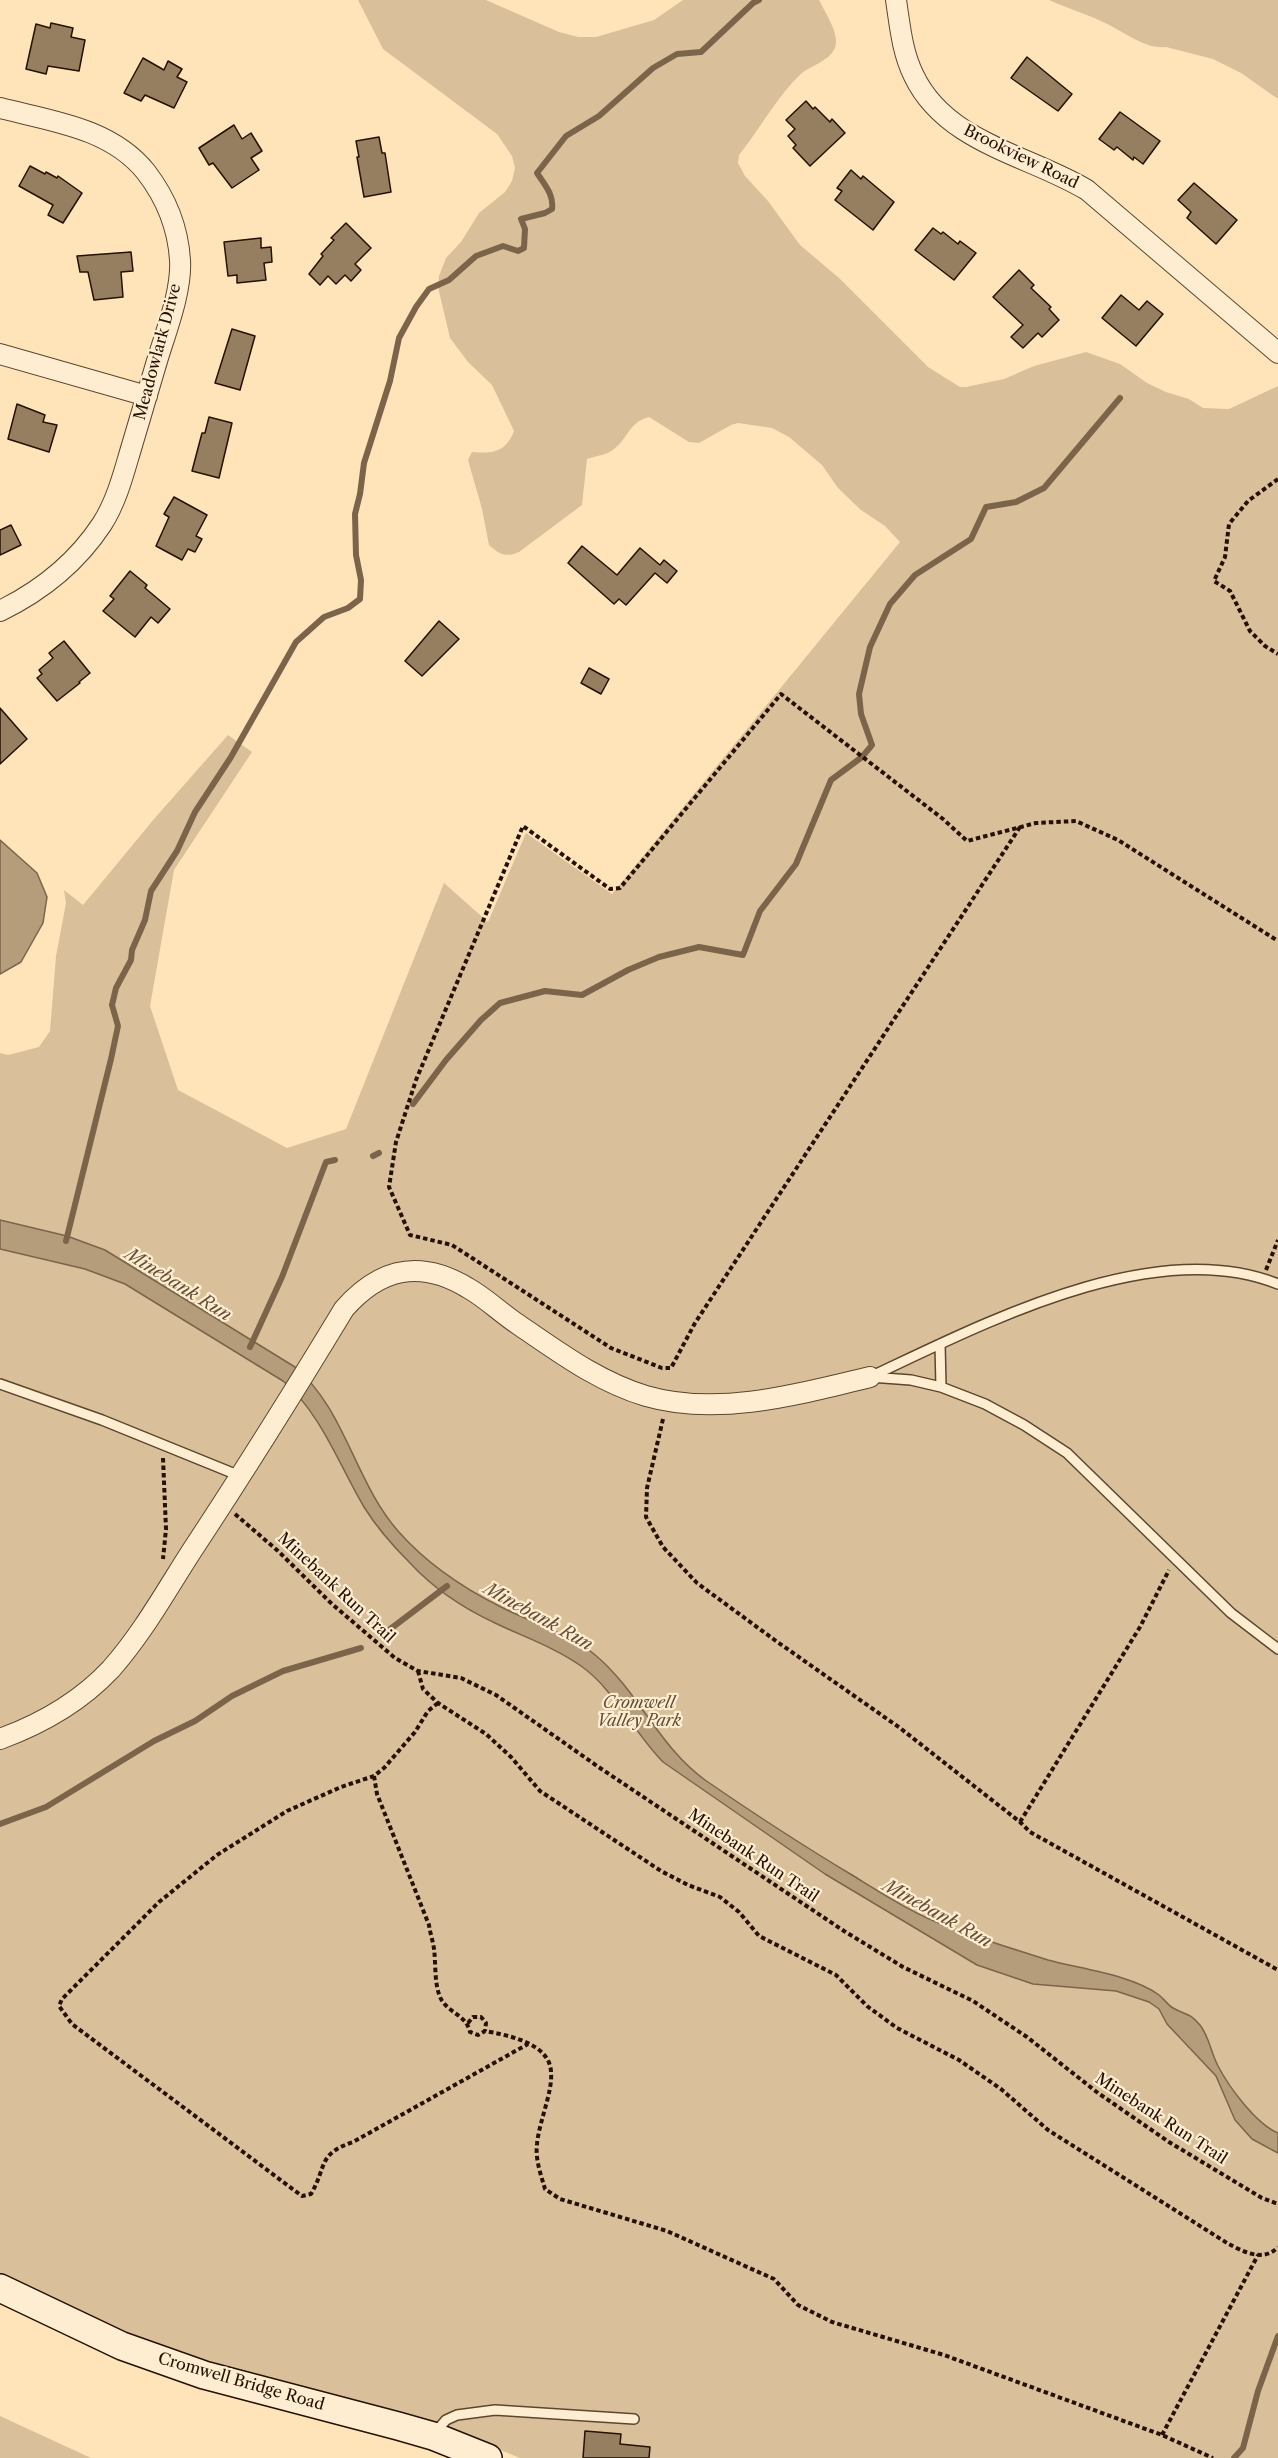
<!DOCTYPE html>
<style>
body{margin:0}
canvas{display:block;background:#ffe4ba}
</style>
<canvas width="1278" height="2458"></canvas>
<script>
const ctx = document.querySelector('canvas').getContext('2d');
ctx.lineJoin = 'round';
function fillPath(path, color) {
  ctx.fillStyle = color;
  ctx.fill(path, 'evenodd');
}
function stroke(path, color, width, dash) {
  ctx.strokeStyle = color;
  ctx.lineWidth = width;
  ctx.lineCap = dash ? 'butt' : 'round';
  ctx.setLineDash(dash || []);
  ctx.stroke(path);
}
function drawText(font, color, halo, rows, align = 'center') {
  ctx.font = font + ' "Libre Caslon Text",serif';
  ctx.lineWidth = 4.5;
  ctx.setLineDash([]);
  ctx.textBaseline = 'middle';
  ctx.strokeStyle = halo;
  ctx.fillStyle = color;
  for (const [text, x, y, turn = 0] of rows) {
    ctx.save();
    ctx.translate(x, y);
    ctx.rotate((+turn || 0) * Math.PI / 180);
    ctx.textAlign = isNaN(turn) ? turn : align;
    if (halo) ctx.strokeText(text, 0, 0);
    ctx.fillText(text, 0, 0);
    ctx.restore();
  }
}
fillPath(new Path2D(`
 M358 0H486L559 32 578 37H596L654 20 683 0H819C825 12 837 30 836 43 835 59 812 65 802 73 777 96 760 129 739 155L738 163 745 176 768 201 800 245 839 278 928 367 960 387H966L1004 379 1034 366 1086 352 1120 364 1147 383 1166 392 1189 399 1203 408 1229 409 1278 386V2458H520L471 2438 150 2347 0 2276V1053L8 1055 39 1047 50 1031 56 956 66 903 64 890 83 905 154 819 228 735 252 752 174 870 150 1006 178 1090 287 1148 346 1129 444 883 488 922 526 833 612 894 900 542 885 526 861 510 838 488 822 465 789 437 772 428 738 423 731 425 699 443 689 442 649 417C628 423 630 436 614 449 607 455 596 456 587 459L582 505 519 552C505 558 499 554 489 545L482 509 468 460 472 452C493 454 506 452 514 431L492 385 468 362 450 338 438 287 439 276 446 258 461 242 479 213 505 192 512 181 515 168 512 156 497 134 383 49Z
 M1049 0H1278V99L1241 73 1213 59 1166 47C1146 50 1123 31 1105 23 1087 14 1067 8 1049 0Z
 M0 2416 91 2458H0Z`), '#dac09a');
const water = new Path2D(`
 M0 840 37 873 47 897 43 923 21 962 0 974Z
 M0 1220 67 1236 105 1250 295 1367C345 1409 355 1482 398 1531 426 1563 463 1588 501 1607 532 1623 567 1632 594 1654 638 1690 658 1746 705 1780 753 1813 802 1845 852 1875 883 1894 915 1915 949 1927 982 1939 1015 1950 1048 1960 1081 1969 1132 1975 1159 1995 1164 1999 1168 2005 1173 2008 1185 2015 1189 2012 1200 2025 1209 2036 1211 2053 1218 2066 1229 2087 1256 2124 1278 2133V2153L1252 2139 1235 2120 1216 2076 1167 2024 1159 2009 1149 2002 1116 1991 1033 1984 977 1965 825 1874 663 1762C635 1734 613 1688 581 1666 554 1647 524 1637 495 1623 465 1609 433 1588 410 1563 393 1546 377 1528 364 1507 339 1465 321 1413 283 1381L125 1284 85 1269 0 1249Z`);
fillPath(water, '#b59c7b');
stroke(water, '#7b644a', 1.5);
stroke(new Path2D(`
 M413 1104 446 1060 481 1020 500 1003 545 991 582 995 628 970 659 957 699 947 743 955 760 911 796 864 831 780 862 757 872 745 861 714 859 694 870 647 890 604 915 575 971 539 986 507 1016 502 1044 488 1120 398
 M373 1156 379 1153
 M66 1241 111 1059 118 1026 112 1005 116 988 131 960 132 950 145 920 151 891 177 851 195 812 231 757 296 642 324 617 348 608 360 599 361 580 356 555 355 514 360 494 364 463 390 381 399 338 416 307 429 289 449 280 476 256 503 246 518 251 524 248 525 229 521 219 545 213 552 209C554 195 545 185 537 173L566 136 599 116 653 68 677 54 701 52 753 3 759 0
 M250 1347 282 1277 326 1162 335 1160
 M385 1633 447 1586
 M0 1824 46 1807 154 1741 195 1721 232 1696 283 1671 361 1648
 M1234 2458 1243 2448 1258 2391 1278 2336`), '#7b644a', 6);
const building = new Path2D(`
 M51 23 73 28 71 37 85 40 79 71 48 66 46 74 26 69 36 24 50 28Z
 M1027 57 1072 94 1058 111 1011 78Z
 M143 58 164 70 168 61 182 69 177 77 187 82 174 108 145 95 141 101 124 93Z
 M806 101 813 109 815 107 830 122 832 119 845 133 810 166 793 148 796 145 788 136 795 129 786 120Z
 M1120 112 1160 141 1143 164 1134 157 1133 160 1117 147 1114 150 1099 139Z
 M234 125 242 139 251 133 262 151 251 158 259 170 232 188 213 163 209 165 199 148Z
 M379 137 382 153H385L391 192 364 197 357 157H359L356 141Z
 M30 166 45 174 46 172 57 178 58 176 82 193 63 223 48 215 53 205 19 186Z
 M851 170 861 179 863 176 894 202 873 230 835 200 842 191 837 188Z
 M1194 183 1237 220 1216 244 1187 218 1191 212 1178 200Z
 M346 223 371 248 355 264 361 270 351 281 345 275 336 284 328 276 320 285 309 274 323 256 321 254 334 240 331 238Z
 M933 228 941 234 943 232 958 244 960 241 976 253 954 280 915 250Z
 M261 238V248L271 247 272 262 264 263 266 280 237 283V275L228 276 224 242Z
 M131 252 133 271 121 272 123 297 94 300 88 272H80L77 256Z
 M1019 270 1034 285 1031 288 1051 307 1049 309 1059 320 1042 337 1038 333 1023 348 1011 337 1023 325 993 297Z
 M1121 295 1139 310 1147 301 1163 314 1136 346 1102 318Z
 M232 329 255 336 240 390 215 383Z
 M17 404 45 415 43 422 57 425 49 452 8 439Z
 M209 417 232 423 219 478 192 471 202 433H205Z
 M174 497 207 515 196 536 202 539 195 552 188 549 182 560 156 546 169 517 164 514Z
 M11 525 21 545 0 555V530Z
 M582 546 617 575 640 548 660 565 664 560 677 571 667 583 655 573 626 605 619 599 614 604 568 563Z
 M130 571 147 585 145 588 170 609 158 623 151 617 135 637 103 611 114 599 110 596Z
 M439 621 459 639 422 676 405 661Z
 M64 641 90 673 79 682 80 683 57 701 37 678 42 674 39 670 53 658 49 653Z
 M589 668 609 679 601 694 581 683Z
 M0 708 27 739 0 764Z
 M585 2431 621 2434 620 2444 650 2447 649 2458H583Z`);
fillPath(building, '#967f61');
stroke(building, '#251100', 1.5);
const service = new Path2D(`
 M1278 1284C1154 1234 983 1324 870 1377L911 1380 941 1387 985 1404 1024 1425 1067 1453 1231 1613 1278 1649
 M940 1344 941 1387
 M0 1384 102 1420 240 1476
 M434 2434 446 2420 457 2415 495 2410 634 2419`);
const minor = new Path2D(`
 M896 0C900 26 902 52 914 76 946 143 1029 155 1087 190L1278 353
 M0 108C51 121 111 128 146 172 166 198 178 228 180 260 182 291 166 331 157 361 148 391 139 422 130 452 123 476 116 502 102 524 77 562 41 591 0 611
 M0 354 147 396
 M0 1739C41 1724 81 1701 111 1669 143 1633 167 1589 193 1549 245 1470 295 1390 344 1309 380 1268 420 1259 468 1288 486 1298 502 1314 519 1325 560 1353 599 1382 646 1396 718 1417 800 1394 870 1377`);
const secondary = new Path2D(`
 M0 2288 122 2346 204 2375 398 2426 433 2436 488 2458`);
stroke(service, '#5c462e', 12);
stroke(minor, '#5c462e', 22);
stroke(secondary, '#251100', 30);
stroke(new Path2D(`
 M1278 479 1248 501 1229 524 1225 557 1214 581 1230 591 1250 631 1265 646 1278 654
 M1020 827 695 1323 671 1368H662L611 1348 452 1245 410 1235 389 1187 396 1142 416 1080 523 826 610 889 620 888 781 694 943 819 967 841 1036 823 1076 821 1118 840 1278 941
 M1266 1270 1278 1240
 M663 1419 647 1488 646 1517 663 1547 697 1583 776 1641 900 1728 1020 1822 1030 1832 1278 1970
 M163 1458 166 1529 163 1559
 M235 1514 278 1551 332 1604 395 1658 418 1671 461 1678 496 1695 600 1768 844 1931 903 1967 973 2001 1027 2037 1098 2093 1169 2142 1262 2198 1278 2204
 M418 1671 423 1689 438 1703 486 1734 511 1757 540 1791 661 1871 688 1885 720 1897 739 1912 759 1936 836 1975 867 2006 897 2028 959 2060 1001 2089 1048 2130 1227 2243C1242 2251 1263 2263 1278 2247
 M438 1703 428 1711 415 1732 384 1768 374 1776 341 1787 287 1811 217 1855 159 1902 62 1999 59 2006 72 2024 302 2196 311 2194C327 2167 317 2154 353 2142L528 2044
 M374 1776 377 1794 429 1925C430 1933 433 1941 434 1949 436 1964 434 1982 440 1997 447 2013 466 2014 470 2032L478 2035 485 2031C507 2035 550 2043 551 2072 553 2091 539 2122 537 2144 535 2159 541 2175 545 2189L560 2199 667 2231 774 2279 798 2305 832 2322 944 2355 1162 2435 1213 2458
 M1020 1822 1140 1627 1169 1570
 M468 2023 473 2017H481L486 2023 485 2031
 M1162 2435 1258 2255`), '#251100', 4, [4.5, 3]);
stroke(service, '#ffedd2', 9);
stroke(minor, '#ffedd2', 20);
stroke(secondary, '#ffedd2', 27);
drawText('16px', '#251100', '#ffedd2', [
 ["Brookview Road",1021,157,26],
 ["Meadowlark Drive",158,352,-75],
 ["Minebank Run Trail",336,1588,43],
 ["Minebank Run Trail",753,1856,34],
 ["Minebank Run Trail",1161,2119,33],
 ["Cromwell Bridge Road",241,2382,16]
]);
drawText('italic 16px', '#644e36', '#ffedd2', [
 ["Cromwell",639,1703],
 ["Valley Park",639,1721]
]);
drawText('italic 18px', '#665037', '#ffedd2', [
 ["Minebank Run",178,1285,32],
 ["Minebank Run",538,1617,29],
 ["Minebank Run",937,1914,29]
]);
</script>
